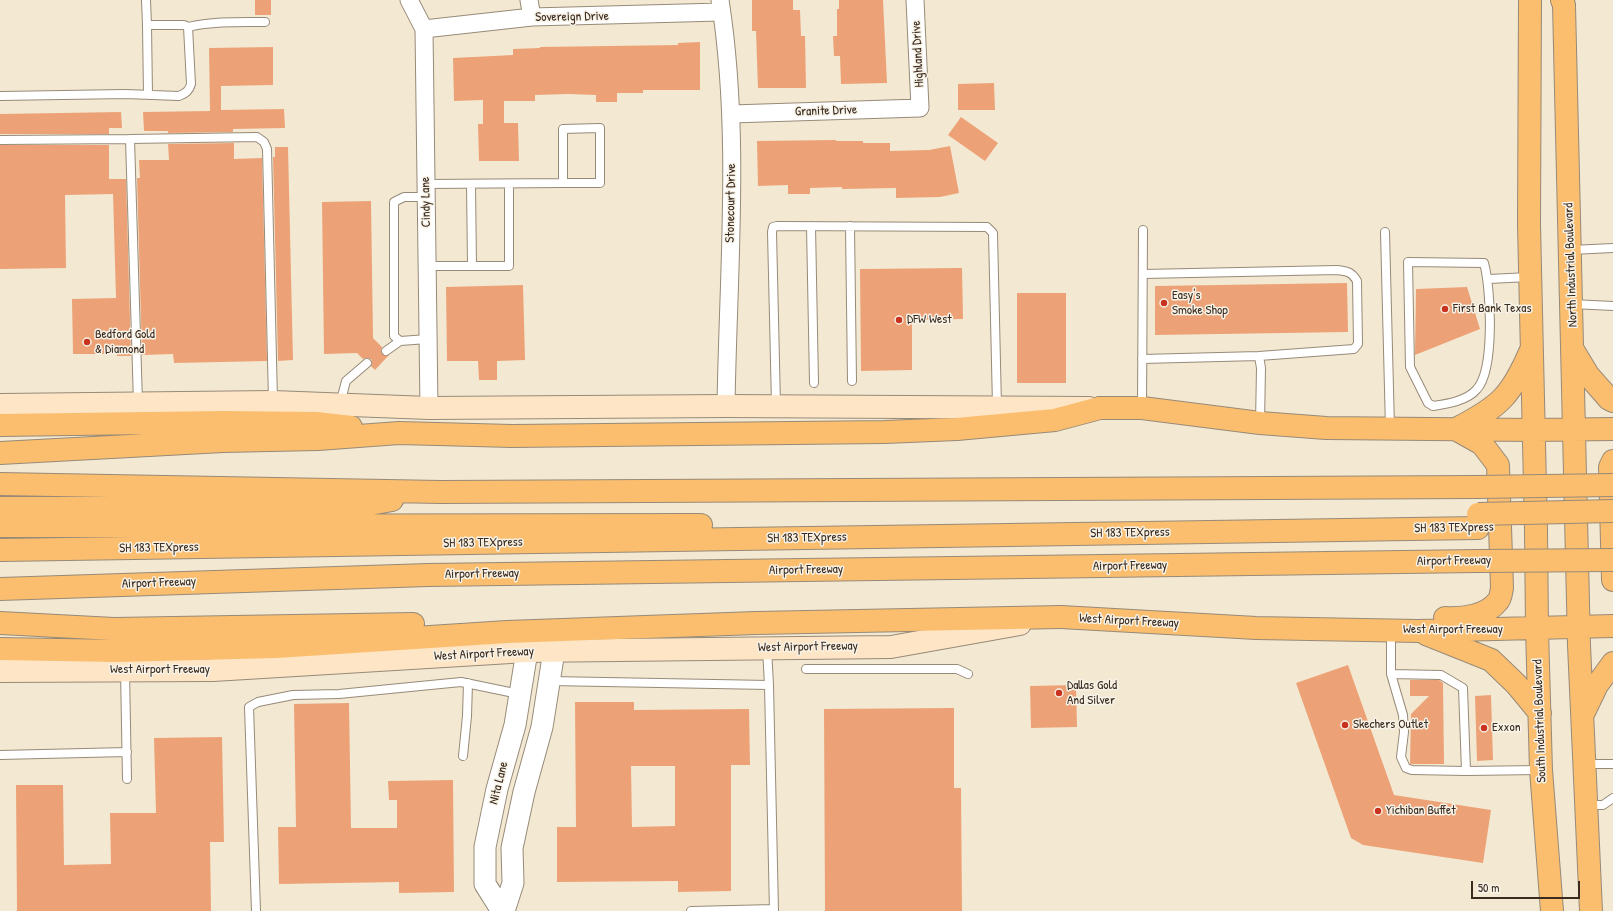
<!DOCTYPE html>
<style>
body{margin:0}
#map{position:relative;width:1613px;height:911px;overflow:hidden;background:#f3e9d3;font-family:"Patrick Hand",sans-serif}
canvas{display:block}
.scale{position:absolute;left:1471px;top:881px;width:109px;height:18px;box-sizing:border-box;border:2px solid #3b2a1e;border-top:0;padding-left:5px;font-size:12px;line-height:14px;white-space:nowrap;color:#3b2a1e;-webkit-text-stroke:3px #f7f3e8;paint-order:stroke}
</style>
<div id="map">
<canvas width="1613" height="911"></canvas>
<div class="scale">50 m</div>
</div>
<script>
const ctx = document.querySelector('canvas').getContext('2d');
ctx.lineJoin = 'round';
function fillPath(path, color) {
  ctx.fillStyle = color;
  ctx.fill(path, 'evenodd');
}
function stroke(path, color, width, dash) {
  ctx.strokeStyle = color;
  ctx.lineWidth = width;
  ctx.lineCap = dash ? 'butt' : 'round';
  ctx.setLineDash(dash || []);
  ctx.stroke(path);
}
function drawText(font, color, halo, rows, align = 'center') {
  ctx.font = font + ' "Patrick Hand",sans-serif';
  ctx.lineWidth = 3;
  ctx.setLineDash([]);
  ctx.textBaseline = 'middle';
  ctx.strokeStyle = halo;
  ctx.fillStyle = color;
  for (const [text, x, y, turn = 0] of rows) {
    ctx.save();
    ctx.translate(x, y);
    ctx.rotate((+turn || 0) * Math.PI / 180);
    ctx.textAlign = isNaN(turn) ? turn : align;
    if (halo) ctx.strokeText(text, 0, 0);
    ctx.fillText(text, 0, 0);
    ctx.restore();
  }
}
fillPath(new Path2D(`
 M255 0H271V15H255Z
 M752 0H793V10H800L801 36H805L806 88H758L756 31H752Z
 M839 0H883L887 83 841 84 840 56H834L833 36H837V9H839Z
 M700 42V90H643V93H617V102H596V95L568 94 535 95V101H504V123H518L519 161H479L478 124H483V100L454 101 453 58 513 55V49L540 48V47L678 45V43Z
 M273 47V85L221 86V110L284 109 285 128 233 129V132L168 133V131H144L143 112 210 111 209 48Z
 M994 83 995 110H958V84Z
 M121 112 122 128H109V134H0V114Z
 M961 117 998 143 985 161 948 135Z
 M836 140V141H863V143H890V151L929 150 950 146 959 193 940 197 896 198V188L842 189V187L810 188V194H788V185L758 186 757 141Z
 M234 143V159L262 158 267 361 174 363 173 354 142 355 137 178H140L139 160H169L168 144Z
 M0 145H109V179H126L131 356H117V354H73L72 299 116 298 113 194 65 195 66 268 0 269Z
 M275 147H288L293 360 278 361 273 157H275Z
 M371 201 373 338 382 347 381 351 382 354 389 355 375 370 371 366 372 362 371 359 366 358 363 359 357 353 324 354 322 202Z
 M962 268 963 319 912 320V370L861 371 860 269Z
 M1347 283 1348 332 1155 335V286Z
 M523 285 525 360 497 361V380H479L478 361H447L446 287Z
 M1467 287 1480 329 1415 355 1416 289Z
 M1017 293H1066V383H1017Z
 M1348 665 1394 795 1491 810 1483 863 1363 845 1351 838 1296 683Z
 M1410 680H1439L1443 683 1444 764H1410L1411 714 1429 696H1410Z
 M1076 685 1077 727 1031 728 1030 686Z
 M1491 695 1493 760 1477 761 1475 696Z
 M575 702H634V710L749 709 750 765H731V891L678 892V881L557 882V827H576ZM631 766H675V826L632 827Z
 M349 703 351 828H397V800H389L388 781 453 780 454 892 399 893V882L279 884 278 827H296L294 704Z
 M954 708V788H961L962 911H825L824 709Z
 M222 737 224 842H210L211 911H17L16 785H63L64 865 111 864 110 813H156L154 738Z`), '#eca276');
const service = new Path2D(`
 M146 0 147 25
 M188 27C213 21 240 22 265 22
 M0 96 125 94 179 96C186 93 189 91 191 84L188 27 184 25H147L148 95
 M0 140 130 139
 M426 184 563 183V129L600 128V183H563
 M471 184 472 266
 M426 197H404L394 202V336L400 341 428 339
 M811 226 814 383
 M850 226 852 381
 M1385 232 1390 428
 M1571 250 1613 248
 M1408 262 1484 263C1491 288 1495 369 1477 389 1467 401 1447 404 1433 406L1428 403 1410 367Z
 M427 266H509V184
 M1143 274 1337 270C1347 271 1352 272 1357 281L1358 344 1354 349 1259 356
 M1489 279 1529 277
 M1572 304 1613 306
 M386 351 400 341
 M1142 359 1259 356 1261 368 1260 423
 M138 403 130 139 257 137 264 142 267 149 273 401
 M340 404 346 381 367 363
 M776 405 772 232 773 227 777 226 987 227 993 233 997 406
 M1142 407 1143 230
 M1391 631V674L1403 715 1404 732 1401 757 1406 768 1412 770 1466 771
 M767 649 769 685
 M806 669H957L968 674
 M125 671 127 779
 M1391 674 1441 675 1463 688 1466 771 1540 770
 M550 681 769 685 774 911
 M0 755 127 752
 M463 756 467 716 468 683
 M1586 764H1613
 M1587 805H1603L1613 798
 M256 911 249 707 258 702 293 695 339 694 461 682 519 694
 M691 911 774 909`);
const minor = new Path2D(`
 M409 0 424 29 429 408
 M529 0 532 17
 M720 0C741 134 728 271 726 406
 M424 29 532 17 721 12
 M731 114 920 108 915 0`);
const tertiary = new Path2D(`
 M502 911 485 884V847L497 789 515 725 527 651
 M504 911 513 883 512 848 524 792 542 727 554 651`);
const secondary = new Path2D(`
 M0 405 273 402 429 408 726 406 1089 408
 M0 671 213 670 527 651 891 647 1020 624`);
const primary = new Path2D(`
 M1530 0 1529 224 1536 530 1537 629 1541 770 1552 911
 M1562 0 1564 5 1579 645 1591 911
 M1573 350 1588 375 1609 399 1613 401
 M1100 408H1142L1260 423 1326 428 1534 430 1613 429
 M1458 428C1500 406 1511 396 1530 352
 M1613 461 1610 467 1613 580
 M1061 617 1256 628 1418 631 1613 626
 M1445 618C1463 619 1487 616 1498 601 1501 598 1501 592 1502 588L1498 465 1482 444 1457 430
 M1426 634 1491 660 1516 684 1540 713
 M1584 712 1597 685 1613 663`);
const motorway = new Path2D(`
 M0 425 223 422 316 423 351 427
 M0 453 223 441 318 439 399 433 512 436 885 432 957 429 1055 420 1100 408
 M0 484 441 492 1476 487
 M0 508H348L392 500
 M0 526 701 525
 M0 550 1478 528
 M0 589 428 575 1478 561
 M0 623 114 629 413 624
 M0 649 118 651 276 647 507 632 756 623 1061 617`);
stroke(service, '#978a78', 10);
stroke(minor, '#978a78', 19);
stroke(tertiary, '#978a78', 23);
stroke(secondary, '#978a78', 24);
stroke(primary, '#978a78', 24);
stroke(motorway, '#978a78', 24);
stroke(service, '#fff', 8);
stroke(minor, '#fff', 17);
stroke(tertiary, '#fff', 21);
stroke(secondary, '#fde5c5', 22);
stroke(primary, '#fbbe6e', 22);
stroke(motorway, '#fbbe6e', 22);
const motorwayBridge = new Path2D(`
 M1476 487 1613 485
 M1478 514 1613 511
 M1478 561 1613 560`);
stroke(motorwayBridge, '#978a78', 24, []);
stroke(motorwayBridge, '#fbbe6e', 22);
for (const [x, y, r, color] of [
 [1164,303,4,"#c8321e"],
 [1445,309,4,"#c8321e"],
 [899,320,4,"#c8321e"],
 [87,342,4,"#c8321e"],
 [1059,693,4,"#c8321e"],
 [1345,725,4,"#c8321e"],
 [1484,728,4,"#c8321e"],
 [1378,811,4,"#c8321e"]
]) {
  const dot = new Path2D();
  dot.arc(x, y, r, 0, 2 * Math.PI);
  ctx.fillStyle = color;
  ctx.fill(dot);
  stroke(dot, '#f7f3e8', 1.5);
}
drawText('13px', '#3b2a1e', '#f7f3e8', [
 ["Sovereign Drive",572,17,-1],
 ["Highland Drive",918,54,-93],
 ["Granite Drive",826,111,-2],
 ["Cindy Lane",426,202,-91],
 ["Stonecourt Drive",731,203,-89],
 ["North Industrial Boulevard",1571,265,-92],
 ["SH 183 TEXpress",1454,528,-1],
 ["SH 183 TEXpress",1130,533,-1],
 ["SH 183 TEXpress",807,538,-1],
 ["SH 183 TEXpress",483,543,-1],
 ["SH 183 TEXpress",159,548,-1],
 ["Airport Freeway",1454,561,-1],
 ["Airport Freeway",1130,566,-1],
 ["Airport Freeway",806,570,-1],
 ["Airport Freeway",482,574,-1],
 ["Airport Freeway",159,583,-2],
 ["West Airport Freeway",1129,621,3],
 ["West Airport Freeway",1453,630],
 ["West Airport Freeway",808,647,-1],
 ["West Airport Freeway",484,654,-3],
 ["West Airport Freeway",160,670],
 ["South Industrial Boulevard",1540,721,-92],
 ["Nita Lane",499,783,-76]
]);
drawText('13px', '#3b2a1e', '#f7f3e8', [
 ["Easy's",1172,296],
 ["Smoke Shop",1172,311],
 ["First Bank Texas",1453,309],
 ["DFW West",907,320],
 ["Bedford Gold",95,335],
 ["& Diamond",95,350],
 ["Dallas Gold",1067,686],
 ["And Silver",1067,701],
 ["Skechers Outlet",1353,725],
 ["Exxon",1492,728],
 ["Yichiban Buffet",1386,811]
], 'left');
</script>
